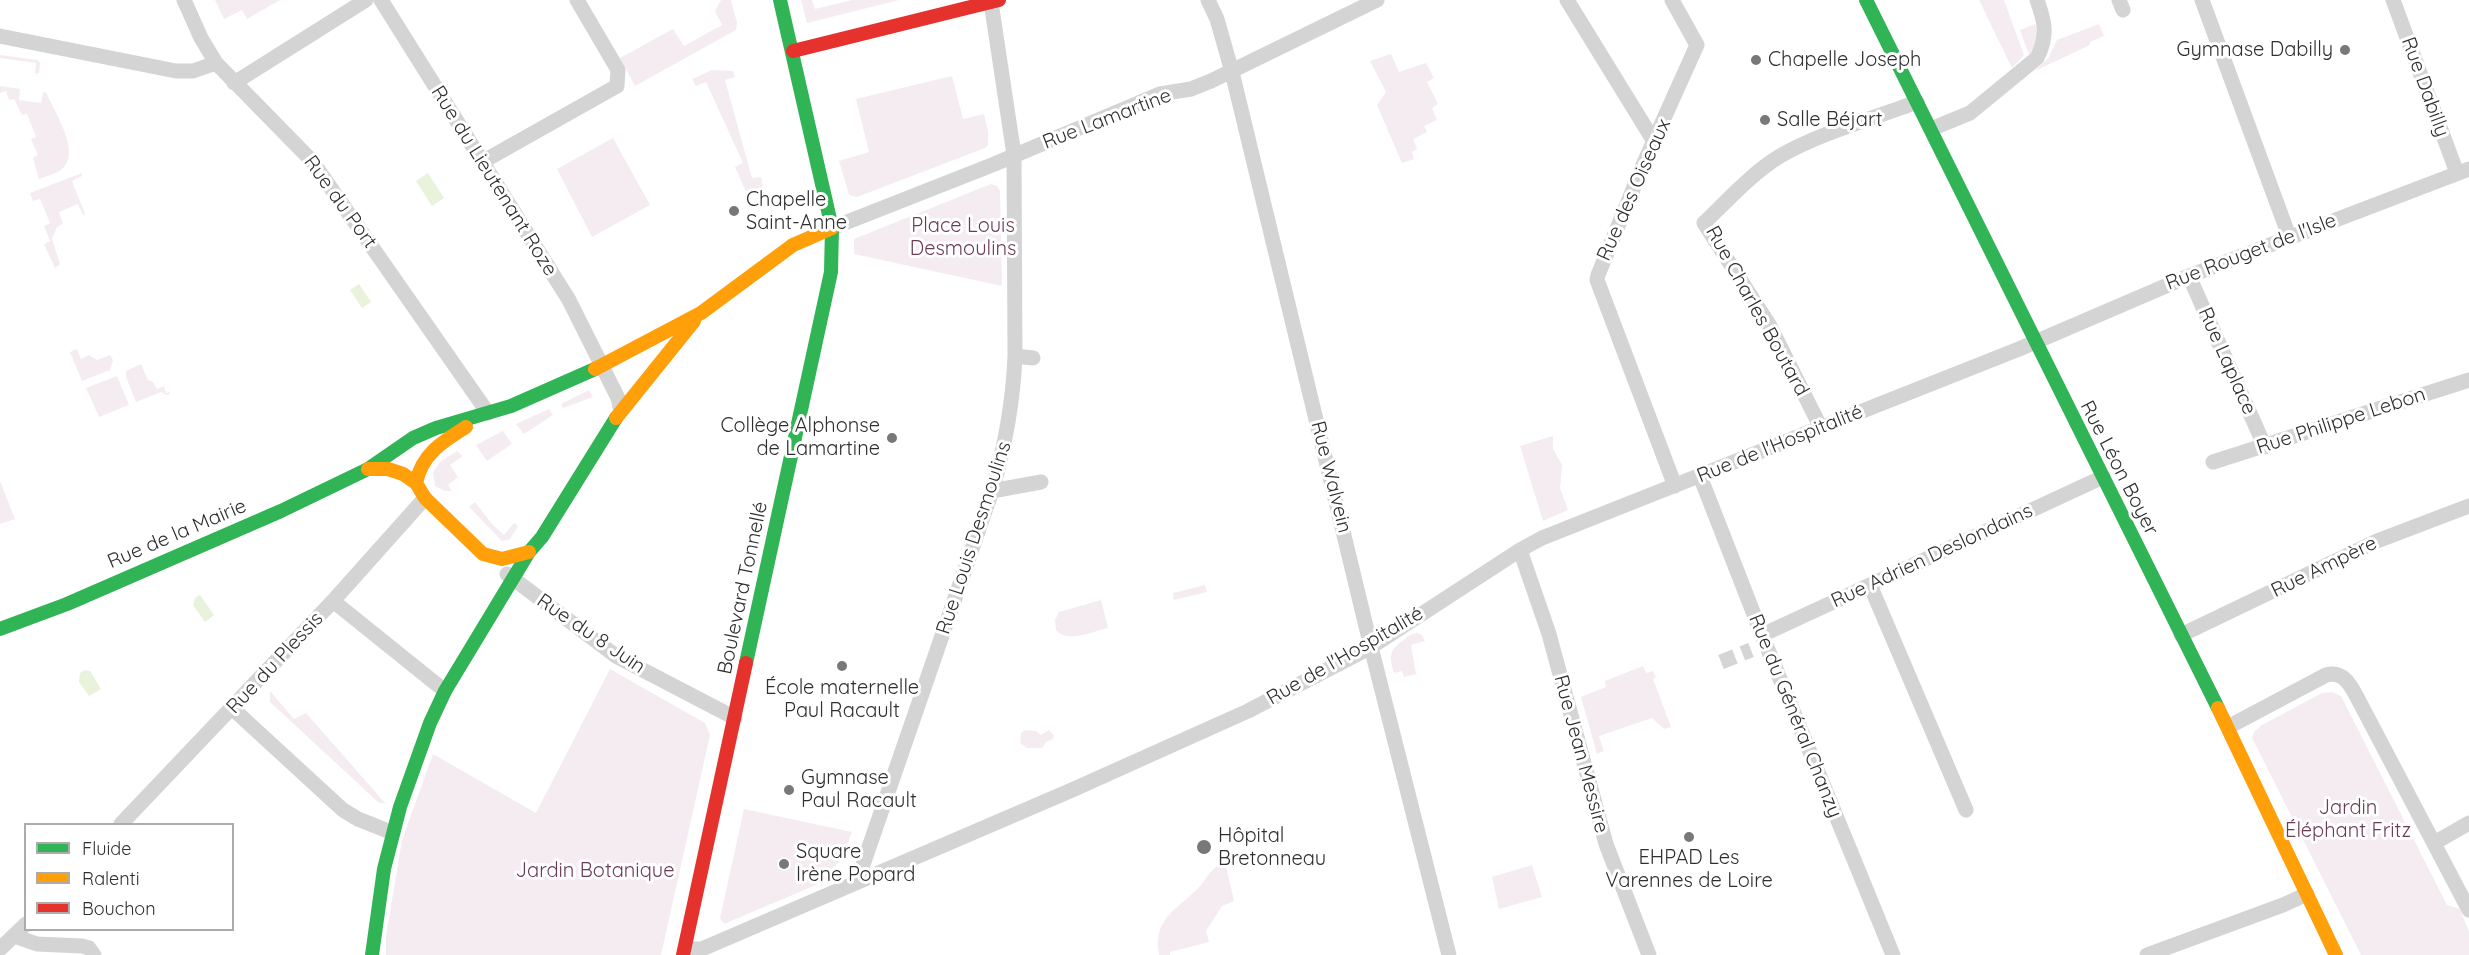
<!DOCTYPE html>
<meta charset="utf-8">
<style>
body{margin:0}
#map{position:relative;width:2469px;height:955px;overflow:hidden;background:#fff;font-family:Quicksand,sans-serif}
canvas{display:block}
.legend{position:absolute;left:24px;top:823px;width:210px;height:108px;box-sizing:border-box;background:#fff;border:2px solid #acacac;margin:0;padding:8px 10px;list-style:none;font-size:18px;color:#2f2f2f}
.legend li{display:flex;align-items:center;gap:12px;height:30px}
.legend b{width:30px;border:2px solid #acacac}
</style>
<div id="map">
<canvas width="2469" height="955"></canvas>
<ul class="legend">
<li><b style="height:8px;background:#30b455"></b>Fluide</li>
<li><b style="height:8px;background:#ff9f0a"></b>Ralenti</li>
<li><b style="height:8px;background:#e5322d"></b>Bouchon</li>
</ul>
</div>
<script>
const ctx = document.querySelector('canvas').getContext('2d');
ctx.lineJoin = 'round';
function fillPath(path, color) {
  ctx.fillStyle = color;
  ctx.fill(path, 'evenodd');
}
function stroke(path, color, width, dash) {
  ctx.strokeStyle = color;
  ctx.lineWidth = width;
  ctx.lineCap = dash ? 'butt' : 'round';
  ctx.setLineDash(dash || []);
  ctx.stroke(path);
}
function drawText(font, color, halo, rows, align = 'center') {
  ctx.font = font + ' Quicksand,sans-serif';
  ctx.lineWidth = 6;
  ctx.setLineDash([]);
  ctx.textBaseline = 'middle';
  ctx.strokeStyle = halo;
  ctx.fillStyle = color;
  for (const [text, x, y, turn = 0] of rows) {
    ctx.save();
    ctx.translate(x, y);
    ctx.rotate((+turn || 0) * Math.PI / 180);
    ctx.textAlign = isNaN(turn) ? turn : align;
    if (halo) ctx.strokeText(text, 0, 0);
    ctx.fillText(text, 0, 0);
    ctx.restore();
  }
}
fillPath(new Path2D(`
 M215 0H280L247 19 242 10 224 19Z
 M721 0H731L737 23 736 30 635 86 620 58 673 29 684 46 722 25 715 11Z
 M801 0H812L815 9 852 0H899L807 23Z
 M1979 0H2004L2024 55 2012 68Z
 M2035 24C2038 35 2039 48 2029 55L2020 30Z
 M2099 24 2104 36 2090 42V45L2035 71 2049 57 2057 40Z
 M1391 54 1399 72 1426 63 1434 78 1427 82 1438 104 1432 108 1437 120 1424 126 1427 132 1413 139 1417 149 1412 152 1414 159 1402 163 1377 105 1386 92 1370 61Z
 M0 55 38 60 40 63 39 73 35 74 36 63 0 58Z
 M712 70 733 71 735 77 725 80 752 178 761 177 763 188 761 191 746 192 735 167 743 163 706 82 696 86 692 79Z
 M952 76 963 119 984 114 988 131V145L985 148 857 197 849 195 839 161 869 152 856 99Z
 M0 86 20 89 19 100 41 103 43 93 46 92C54 112 83 153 61 170 55 174 46 176 39 179L33 158 38 155 31 139 36 137 27 114 22 115 14 99 9 100 6 91 0 93Z
 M613 138 650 205 592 237 557 169Z
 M82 173V176L72 181 85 214 83 215 78 204 59 212 63 224 57 227 52 239 60 264 55 268 44 244 50 241 44 226 50 223 40 199 33 201 30 193Z
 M991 184 997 186 1000 191 1002 286 854 254V239Z
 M77 349 81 359 89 355 97 360 110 355 113 360 110 370 82 381 70 352Z
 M141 364 148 380 153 382 157 389 164 386 166 393 170 392V394L166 395 161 392 136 402 126 377V371Z
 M117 376 129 405 99 417 86 388Z
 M589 390 593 397 563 408 561 404Z
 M549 409 553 415 524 434 516 424Z
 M503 431 512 444 487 461 476 445Z
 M1553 436V449L1562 465 1560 488 1568 510 1543 521 1520 446Z
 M457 451 463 456 450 465 458 477 448 485 452 491H445L435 486 433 472 440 462Z
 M0 481 15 519 0 524Z
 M475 502 492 524 504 535 514 523 518 526 510 539 502 541 469 507Z
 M1205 585 1207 592 1174 600 1173 593Z
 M1101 600 1108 628C1093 631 1068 644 1056 630L1055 620 1059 612Z
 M1417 633 1422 635 1425 641 1411 645 1416 674 1404 677 1402 671 1394 673C1389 656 1389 650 1404 640 1408 636 1411 634 1417 633Z
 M1643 666 1646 673 1653 671 1656 677 1653 679 1671 727 1664 729 1652 718 1599 736 1604 751 1597 754 1581 697 1606 687 1605 681Z
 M610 669 705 723 710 735 661 955H386V936L402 840 433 754 536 813Z
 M270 691 294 719 306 713 386 804 378 802 270 702Z
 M2332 692 2341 696 2447 905 2460 909 2469 932V955H2361L2252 738 2254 732 2262 725 2322 693Z
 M1025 730 1036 731 1041 735 1049 730 1054 735 1053 739 1046 742 1042 748H1027L1020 743 1021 733Z
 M744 809 852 832 841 860 816 885 724 924 720 918Z
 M1225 862 1234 901 1222 906 1206 931 1209 942 1170 952V955H1159C1152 916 1180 909 1201 885 1208 876 1213 866 1225 862Z
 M1532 865 1542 897 1499 909 1492 877Z`), '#f5ecf1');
fillPath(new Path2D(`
 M428 173 444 198 432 206 416 181Z
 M359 284 371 302 362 308 350 290Z
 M200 595 214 615 205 622 193 605 195 598Z
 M85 670 90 671 101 689 89 696 79 682 80 673Z`), '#e9f2da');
stroke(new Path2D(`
 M1721 662 1751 650`), '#d5d5d5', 15, [15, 8]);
stroke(new Path2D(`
 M184 0 201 38 216 63 312 161 488 413
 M381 0 569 300 618 398 621 411
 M1208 0 1217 19 1232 72 1371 647 1449 955
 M1567 0 1655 143
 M1672 0 1697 45 1643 165 1598 275 1597 280 1675 486
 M2119 0 2123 10
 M2202 0 2289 236
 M2393 0 2457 173
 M0 36 176 71H193L216 63
 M234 83 366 0
 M1931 129 1970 113 2037 58C2048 36 2045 22 2037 0
 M482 162 617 86 618 70 577 0
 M832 228 992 165 1160 94 1191 89 1211 81 1377 0
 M2189 276 2265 447
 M1015 356 1033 358
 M1821 428 1770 326 1704 223C1728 200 1752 173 1780 156 1822 132 1872 119 1917 102
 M2213 462 2469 380
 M1700 476 1762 635 1893 955
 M992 491 1041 482
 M1520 550 1549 634 1606 844 1649 955
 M507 574 616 656 735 718
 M1870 585 1966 810
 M333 601 445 691
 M1762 635 2103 477
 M2181 635 2377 541 2469 506
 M233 709 343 810 358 819 393 833
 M2228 727 2326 675C2345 670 2352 688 2359 701L2469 910
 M121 824 333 601 425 498
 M2434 843 2469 823
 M857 882 992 491C1005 447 1013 403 1015 356L1014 155 991 2
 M14 936 37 944 82 946 89 948 94 955
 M0 949 26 924
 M685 949H702L1072 790 1248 711 1371 647 1520 550 1542 538 2019 349 2189 276 2469 169
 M2147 955 2283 905 2307 894`), '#d4d4d4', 15);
stroke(new Path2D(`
 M1866 0 2218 708
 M0 629 67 604 281 511 368 469 413 438 436 428 511 406 595 369
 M746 663 831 272 832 228 780 0
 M372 955 384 869 400 807 430 723 445 691 529 552 542 537 616 418`), '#30b455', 14);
stroke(new Path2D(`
 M595 369 701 313 793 245 832 228
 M616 418 694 321
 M368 469H388L403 474 416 483 425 498 483 554 502 559 529 552
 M416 483C422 454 442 442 466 427
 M2218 708 2336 955`), '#ff9f0a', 14);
stroke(new Path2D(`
 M793 51 999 0
 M683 955 746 663`), '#e5322d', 14);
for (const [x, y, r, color] of [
 [2345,50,6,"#787878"],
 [1756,60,6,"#787878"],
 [1765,120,6,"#787878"],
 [734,211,6,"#787878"],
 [892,438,6,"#787878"],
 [842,666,6,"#787878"],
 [789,790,6,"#787878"],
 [1689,837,6,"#787878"],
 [1204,847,8,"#787878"],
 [784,864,6,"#787878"]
]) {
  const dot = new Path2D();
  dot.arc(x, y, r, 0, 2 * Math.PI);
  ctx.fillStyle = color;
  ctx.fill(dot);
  stroke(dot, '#fff', 2);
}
drawText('20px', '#2f2f2f', '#fff', [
 ["Gymnase Dabilly",2333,50,"right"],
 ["Chapelle Joseph",1768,60],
 ["Salle Béjart",1777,120],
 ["Chapelle",746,200],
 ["Saint-Anne",746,223],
 ["Collège Alphonse",880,426,"right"],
 ["de Lamartine",880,449,"right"],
 ["École maternelle",842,688,"center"],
 ["Paul Racault",842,711,"center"],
 ["Gymnase",801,778],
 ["Paul Racault",801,801],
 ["Hôpital",1218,836],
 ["Bretonneau",1218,859],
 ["Square",796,852],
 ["Irène Popard",796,875],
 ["EHPAD Les",1689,858,"center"],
 ["Varennes de Loire",1689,881,"center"]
], 'left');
drawText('20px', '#2f2f2f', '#fff', [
 ["Rue Dabilly",2425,87,70],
 ["Rue Lamartine",1107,119,-21],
 ["Rue du Lieutenant Roze",494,181,58],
 ["Rue des Oiseaux",1634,190,-66],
 ["Rue du Port",340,202,54],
 ["Rue Rouget de l'Isle",2251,252,-21],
 ["Rue Charles Boutard",1757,311,61],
 ["Rue Laplace",2227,361,66],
 ["Rue Philippe Lebon",2341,421,-18],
 ["Rue de l'Hospitalité",1780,444,-22],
 ["Rue Léon Boyer",2119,468,63],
 ["Rue Walvein",1331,477,76],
 ["Rue de la Mairie",177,534,-23],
 ["Rue Louis Desmoulins",974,538,-72],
 ["Rue Adrien Deslondains",1932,556,-25],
 ["Rue Ampère",2324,567,-26],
 ["Boulevard Tonnellé",743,588,-78],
 ["Rue du 8 Juin",591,634,34],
 ["Rue de l'Hospitalité",1345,656,-30],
 ["Rue du Plessis",275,663,-47],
 ["Rue du Général Chanzy",1795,716,68],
 ["Rue Jean Messire",1581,754,75]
]);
drawText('20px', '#6c3c54', '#fff', [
 ["Place Louis",963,226],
 ["Desmoulins",963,249],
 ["Jardin",2348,808],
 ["Éléphant Fritz",2348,831],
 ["Jardin Botanique",595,871]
]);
</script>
